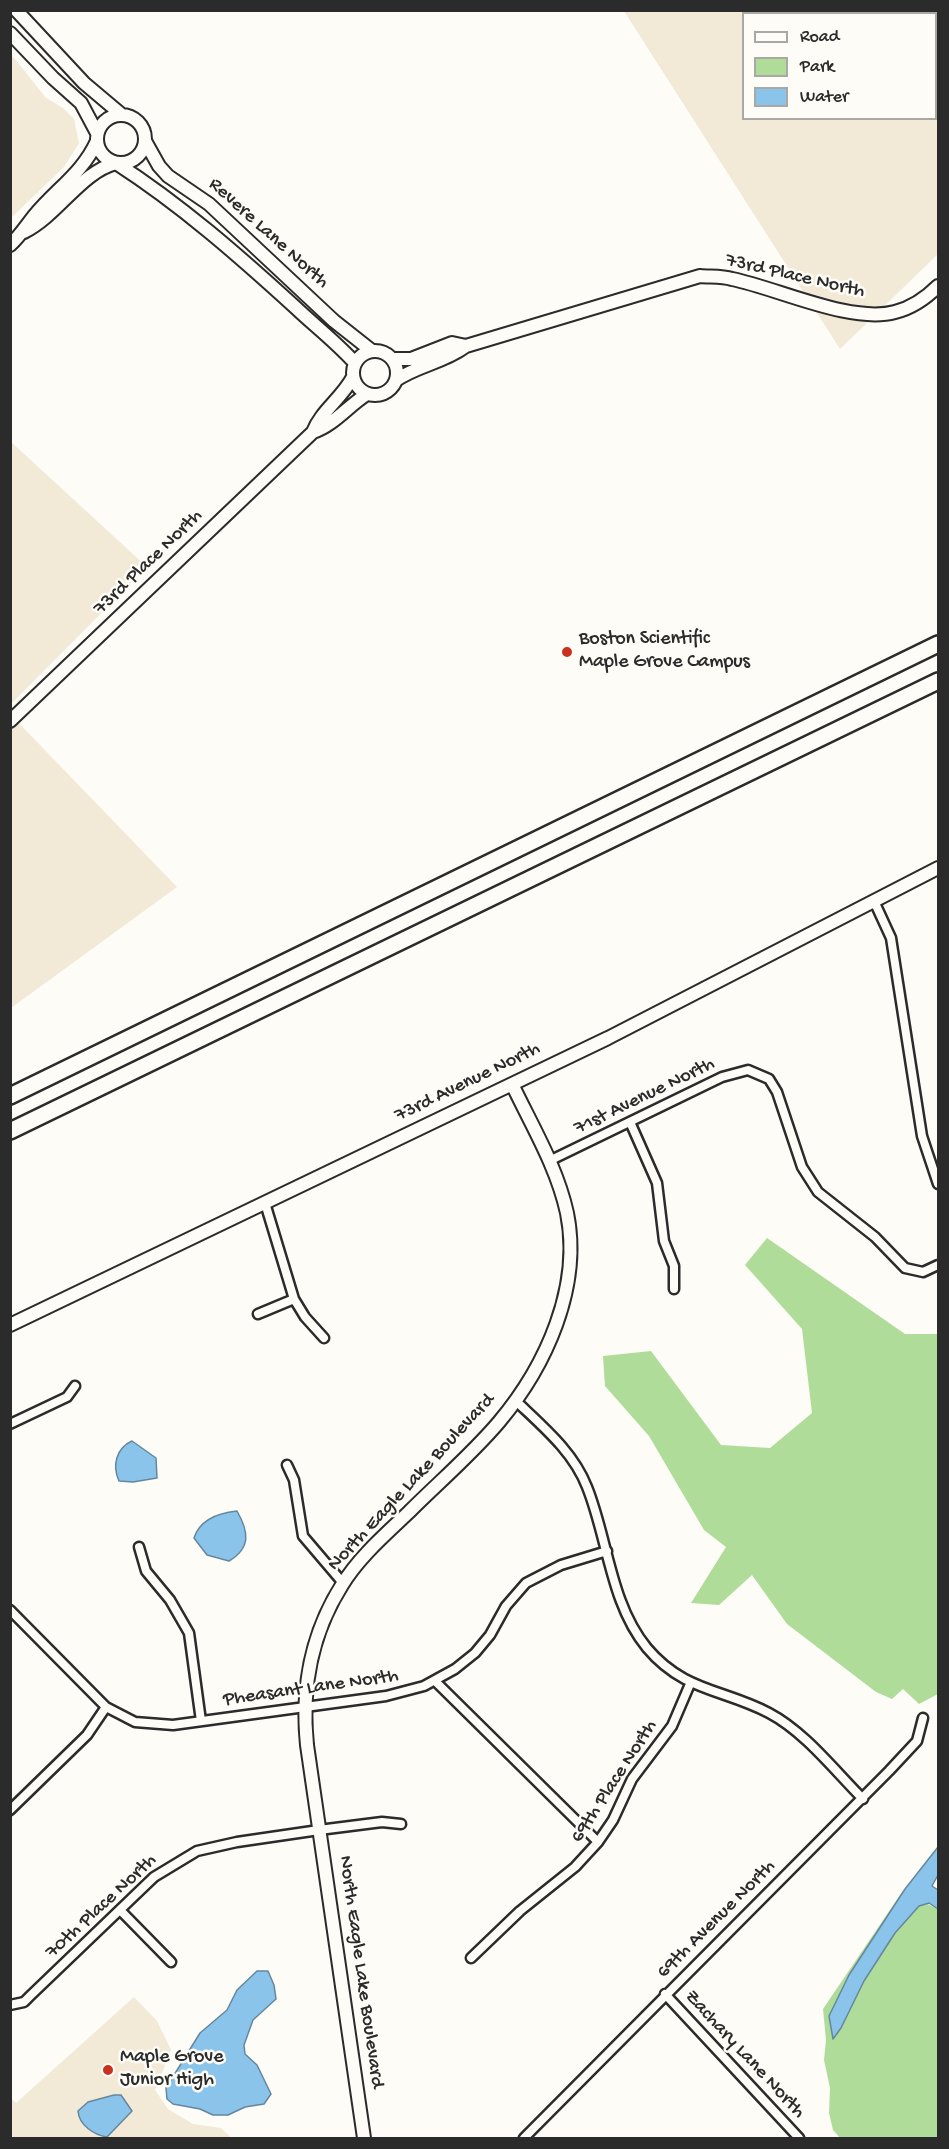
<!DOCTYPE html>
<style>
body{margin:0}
#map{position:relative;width:949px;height:2149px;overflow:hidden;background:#fdfcf7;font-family:"Gochi Hand",sans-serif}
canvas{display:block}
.frame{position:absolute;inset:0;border:12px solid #2b2b2b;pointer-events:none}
.legend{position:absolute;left:742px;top:12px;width:195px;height:108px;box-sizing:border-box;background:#fdfcf7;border:2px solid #a9a8a5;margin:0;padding:8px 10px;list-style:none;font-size:18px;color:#2b2b2b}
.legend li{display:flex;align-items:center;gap:12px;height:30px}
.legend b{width:30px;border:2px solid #a9a8a5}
</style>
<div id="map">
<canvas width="949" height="2149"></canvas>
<div class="frame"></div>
<ul class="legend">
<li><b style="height:8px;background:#fdfcf7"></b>Road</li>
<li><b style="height:16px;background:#b0dc99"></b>Park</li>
<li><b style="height:16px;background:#8bc4ea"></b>Water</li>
</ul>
</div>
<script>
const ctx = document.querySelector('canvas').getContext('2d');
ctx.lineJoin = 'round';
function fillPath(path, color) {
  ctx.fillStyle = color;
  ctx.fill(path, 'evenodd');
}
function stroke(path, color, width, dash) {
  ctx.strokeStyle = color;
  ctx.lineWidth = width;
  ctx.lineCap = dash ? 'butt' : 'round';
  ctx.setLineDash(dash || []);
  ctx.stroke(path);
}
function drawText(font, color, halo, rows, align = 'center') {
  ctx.font = font + ' "Gochi Hand",sans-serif';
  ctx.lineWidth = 5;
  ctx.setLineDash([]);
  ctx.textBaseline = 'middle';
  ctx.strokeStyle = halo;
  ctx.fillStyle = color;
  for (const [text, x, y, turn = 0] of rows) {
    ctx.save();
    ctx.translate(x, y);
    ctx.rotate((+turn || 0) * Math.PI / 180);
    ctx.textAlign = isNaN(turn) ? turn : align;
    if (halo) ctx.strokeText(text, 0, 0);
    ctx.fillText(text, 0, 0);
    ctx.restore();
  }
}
fillPath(new Path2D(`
 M624 11H938V254L840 349ZM744 14H936V118H744Z
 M11 54 46 98 63 108 74 119 79 143 64 167 11 218Z
 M10 441 147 567 11 704H10Z
 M10 714 177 887 11 1008H10Z
 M134 1997 157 2021 171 2050 155 2090 168 2109 193 2124 221 2128 232 2138H11L10 2097 16 2103Z`), '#f2e9d7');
fillPath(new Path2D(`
 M767 1238 905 1334H938V1694L919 1704 903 1689 892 1699 876 1692 787 1624 752 1575 719 1605 691 1603 726 1547 704 1530 649 1436 605 1386 603 1356 651 1351 721 1445 770 1448 812 1413 802 1329 745 1265Z
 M902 1892 938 1909V2138H840L833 2130 829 2113 830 2088 824 2060 826 2040 823 2009Z`), '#b0dc99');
const water = new Path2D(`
 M132 1441 156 1458 157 1478 133 1482 119 1481C112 1466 116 1448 132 1441Z
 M237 1511C249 1532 251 1548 229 1561L207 1555 194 1538C200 1519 218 1513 237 1511Z
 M938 1847V1875L932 1886 938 1890V1909L929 1903 919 1906 895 1933 864 1981 841 2028 833 2039 829 2016 849 1975 905 1889Z
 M257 1971H268L274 1985 276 1999 253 2020 244 2045 245 2054 257 2065 271 2094 264 2104 245 2107 228 2115H213L200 2109 173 2104 167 2099 166 2088 200 2033 227 2010 237 1990Z
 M114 2095H121L132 2111 107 2137C94 2135 79 2125 78 2111L88 2102Z`);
fillPath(water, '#8bc4ea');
stroke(water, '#65879e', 1.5);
const street = new Path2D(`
 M874 901 891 938 922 1136 938 1184
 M630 1122 657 1183 664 1241 674 1266V1289
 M549 1161 722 1077 748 1070 769 1079 777 1092 802 1167 818 1192 875 1237 905 1268 923 1272 938 1265
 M265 1203 294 1299 305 1317 324 1338
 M258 1314 294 1299
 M515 1400C542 1426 573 1451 587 1487 608 1539 610 1603 647 1648 684 1692 724 1689 769 1713 805 1732 834 1770 863 1799
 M10 1424 67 1397 75 1386
 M287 1465 294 1480 303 1536 343 1583
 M139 1547 146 1571 170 1600 189 1633 201 1721
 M10 1610 106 1707 135 1722 173 1725 386 1696 424 1686 455 1669 475 1653 490 1635 506 1606 526 1583 561 1565 607 1551
 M435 1681 598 1842
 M10 1810 87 1735 106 1707
 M120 1910 171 1962
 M471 1958 520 1911 575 1867 598 1842 613 1820 632 1779 672 1726 690 1684
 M665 1994 799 2138
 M10 2005 24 2002 30 1996 154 1877 197 1851 237 1842 319 1830 382 1822 401 1824
 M524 2138 889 1771 917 1741 923 1718`);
const secondary = new Path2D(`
 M16 10 84 83 122 115
 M10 33 53 78 81 103 97 133
 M97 139a24 24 0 1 1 48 0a24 24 0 1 1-48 0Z
 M145 141 159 166 168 176 209 204 334 321 372 351
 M24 232C58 215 81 172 116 163 181 205 238 255 295 307 315 326 336 342 355 363
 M10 245C20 236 26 226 34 216 56 189 82 174 97 141
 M353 373a22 22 0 1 1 44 0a22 22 0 1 1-44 0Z
 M392 359H411L452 343 466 346
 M396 380C418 365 445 362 466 346L700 276C710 277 722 276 732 279 777 288 851 324 895 312 911 308 927 297 938 286
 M313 432C321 411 342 398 353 377
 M10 721 313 432C334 425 348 406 367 394
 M10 1325 608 1038 938 868
 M364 2138 307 1745C301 1687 311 1634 342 1585 359 1557 386 1534 409 1512 439 1482 472 1454 499 1422 546 1366 582 1287 567 1213 557 1167 532 1126 512 1084`);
const highway = new Path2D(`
 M10 1096 938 644
 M10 1131 938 681`);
stroke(street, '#2b2b2b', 13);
stroke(secondary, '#2b2b2b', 16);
stroke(highway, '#2b2b2b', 20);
stroke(street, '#fdfcf7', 8);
stroke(secondary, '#fdfcf7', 12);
stroke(highway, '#fdfcf7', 15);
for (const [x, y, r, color] of [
 [567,652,6,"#c8321e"],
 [108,2070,6,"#c8321e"]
]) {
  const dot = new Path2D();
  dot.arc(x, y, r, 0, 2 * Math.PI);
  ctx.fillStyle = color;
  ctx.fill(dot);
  stroke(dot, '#fdfcf7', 2);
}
drawText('20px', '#2b2b2b', '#fdfcf7', [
 ["Revere Lane North",268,234,42],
 ["73rd Place North",795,277,13],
 ["73rd Place North",149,563,-44],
 ["73rd Avenue North",468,1083,-26],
 ["71st Avenue North",645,1097,-26],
 ["North Eagle Lake Boulevard",412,1483,-47],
 ["Pheasant Lane North",311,1689,-8],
 ["69th Place North",615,1782,-57],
 ["70th Place North",102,1907,-43],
 ["69th Avenue North",717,1920,-45],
 ["North Eagle Lake Boulevard",360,1972,82],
 ["Zachary Lane North",744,2055,47]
]);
drawText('20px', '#2b2b2b', '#fdfcf7', [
 ["Boston Scientific",579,640],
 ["Maple Grove Campus",579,663],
 ["Maple Grove",120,2058],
 ["Junior High",120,2081]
], 'left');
</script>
